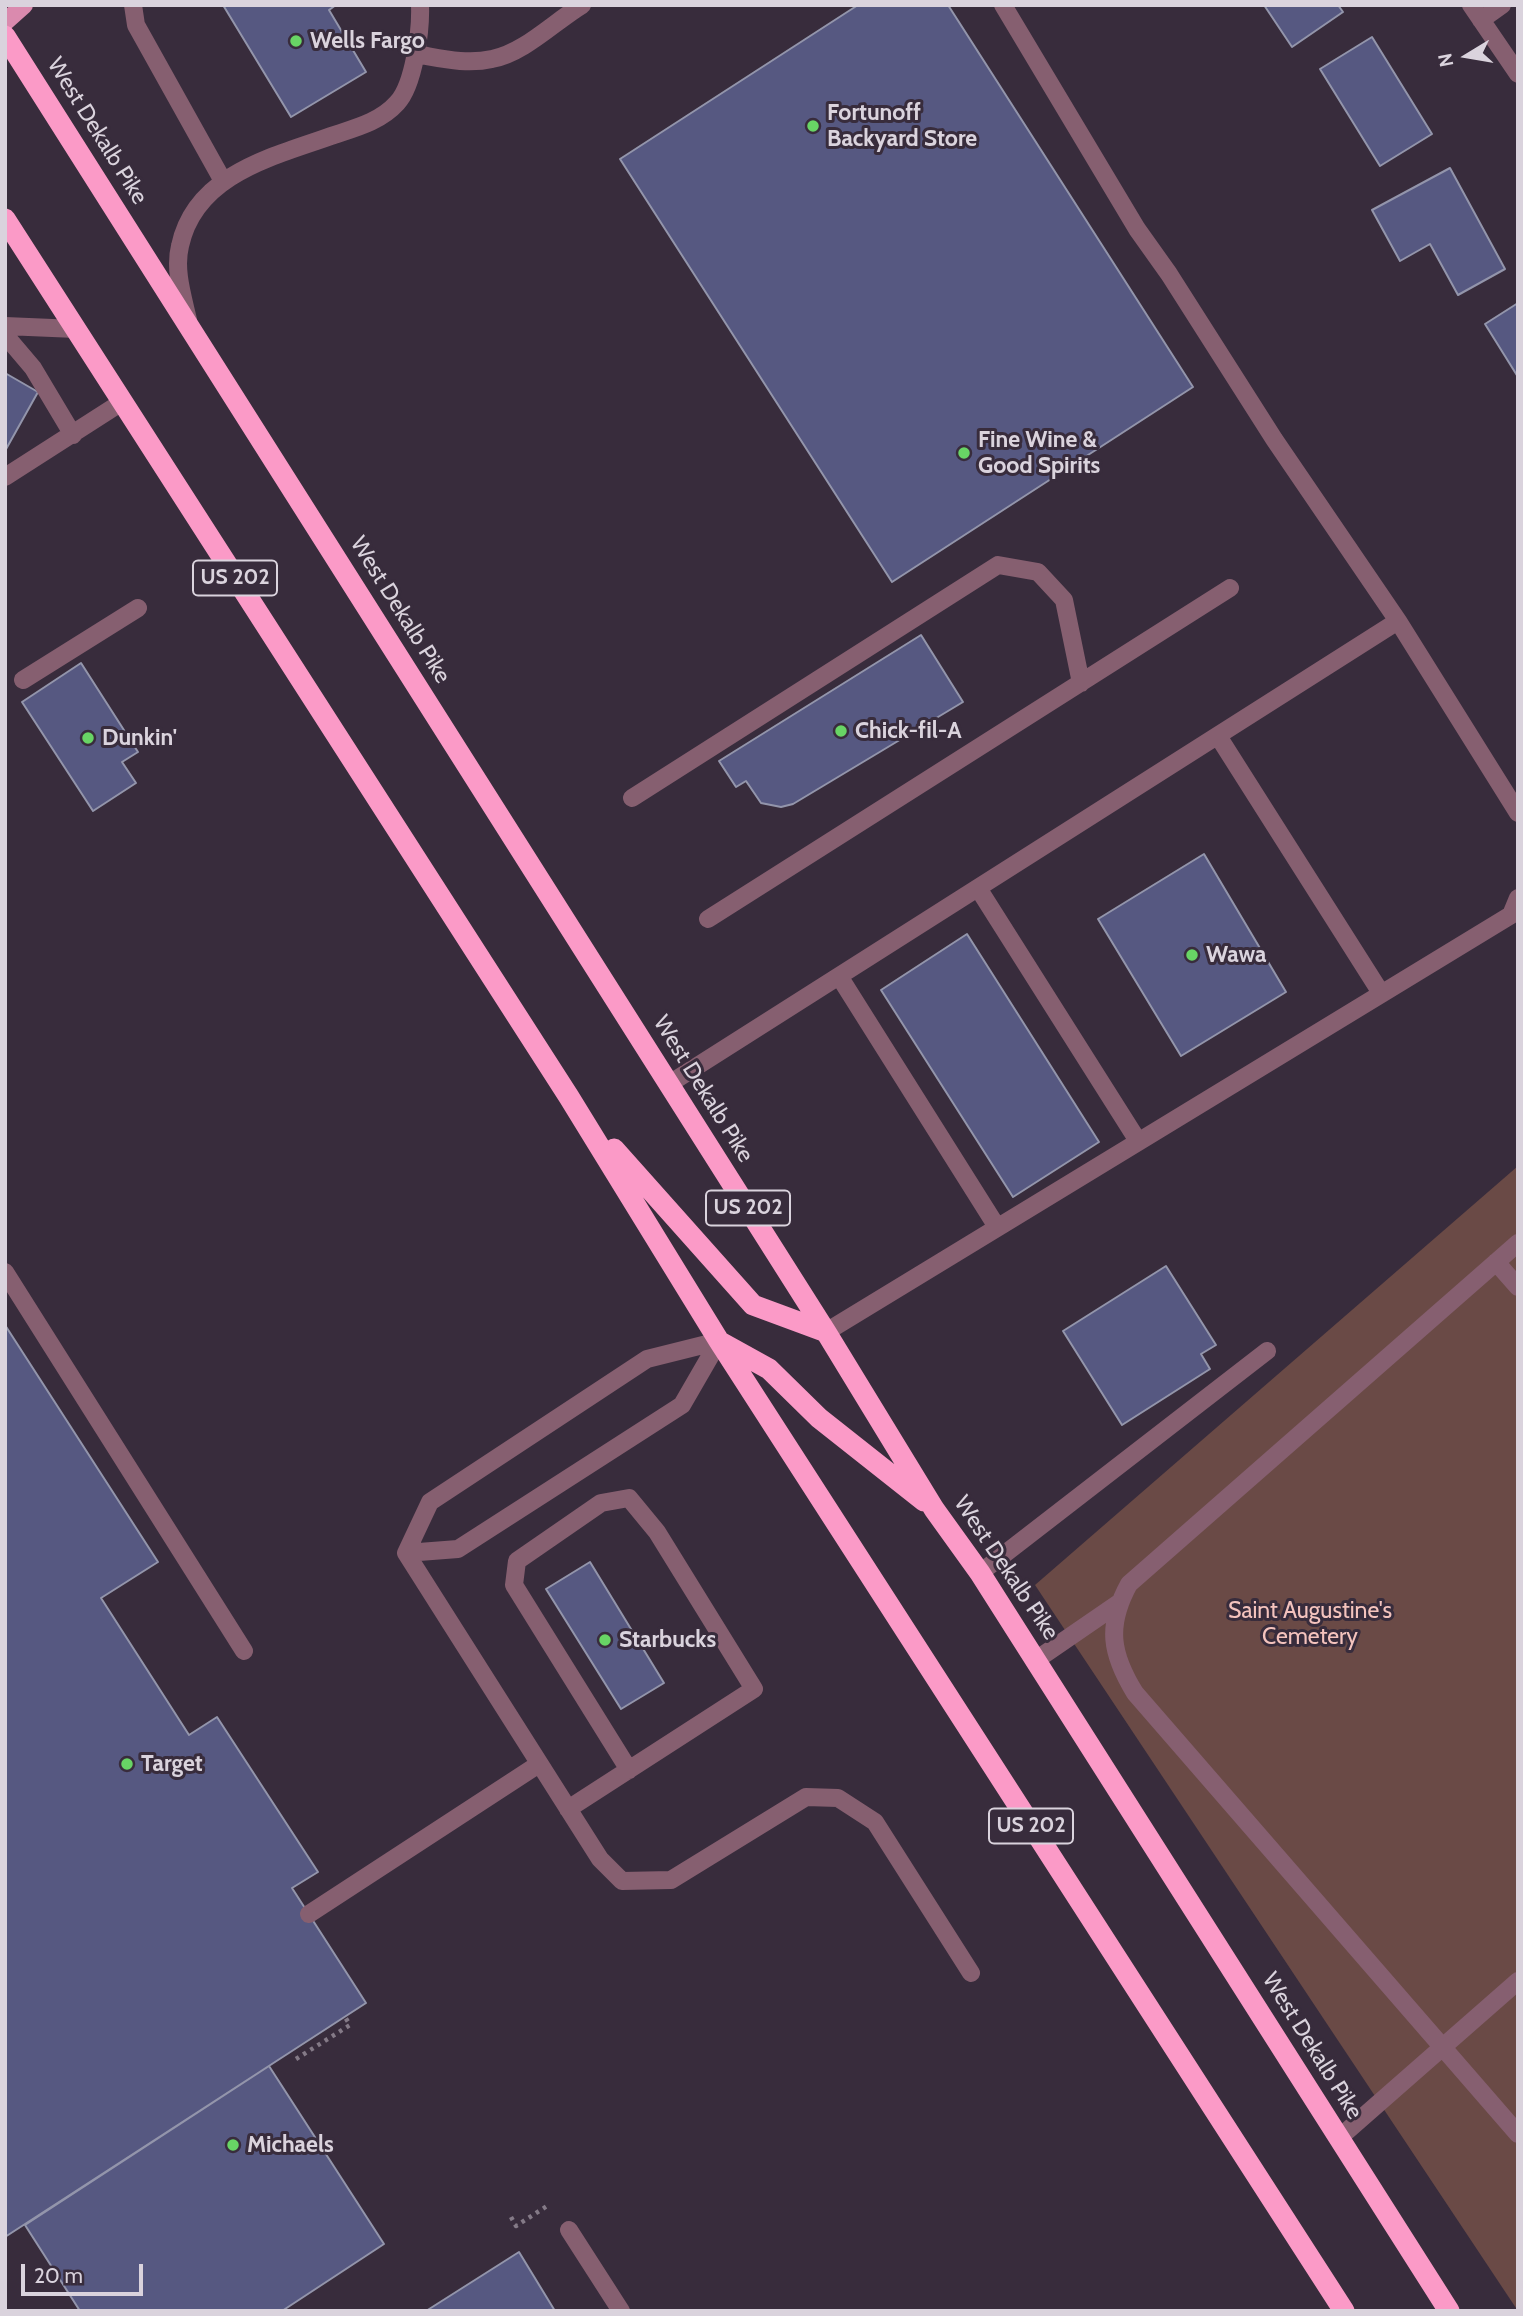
<!DOCTYPE html>
<style>
body{margin:0}
#map{position:relative;width:1523px;height:2316px;overflow:hidden;background:#382c3c;font-family:Cabin,sans-serif}
canvas{display:block}
.frame{position:absolute;inset:0;border:7px solid #dad3dd;pointer-events:none}
.north{position:absolute;left:1432px;top:21px;width:70px;height:70px;-webkit-text-stroke:5px #382c3c;paint-order:stroke;rotate:259deg;font-size:19px;font-weight:700;line-height:28px;text-align:center;color:#dad3dd}
.north::after{content:'';display:block;margin:auto;width:24px;height:32px;background:#dad3dd;clip-path:polygon(50% 0,100% 100%,50% 72%,0 100%)}
.scale{position:absolute;left:21px;top:2264px;width:122px;height:32px;box-sizing:border-box;border:4px solid #dad3dd;border-top:0;padding-left:9px;font-size:21px;line-height:24px;white-space:nowrap;color:#dad3dd;-webkit-text-stroke:5px #382c3c;paint-order:stroke}
</style>
<div id="map">
<canvas width="1523" height="2316"></canvas>
<div class="frame"></div>
<div class="north">N</div>
<div class="scale">20 m</div>
</div>
<script>
const ctx = document.querySelector('canvas').getContext('2d');
ctx.lineJoin = 'round';
function fillPath(path, color) { ctx.fillStyle = color; ctx.fill(path, 'evenodd'); }
function strokePath(path, color, width, dash) { ctx.strokeStyle = color; ctx.lineWidth = width; ctx.lineCap = dash ? 'butt' : 'round'; ctx.setLineDash(dash || []); ctx.stroke(path); }
function write(font, color, halo, rows, align = 'center') {
  ctx.font = font + ' Cabin,sans-serif'; ctx.lineWidth = 6; ctx.setLineDash([]); ctx.textBaseline = 'middle'; ctx.strokeStyle = halo; ctx.fillStyle = color; for (const [text, x, y, turn = 0] of rows) {
    ctx.save(); ctx.translate(x, y); ctx.rotate((+turn || 0) * Math.PI / 180); ctx.textAlign = isNaN(turn) ? turn : align; if (halo) ctx.strokeText(text, 0, 0); ctx.fillText(text, 0, 0); ctx.restore();
  }
}
fillPath(new Path2D(`
 M 1518,1166 L 1518,2311 L 1035,1585 Z`), '#6a4a46');
const building = new Path2D(`
 M 223,5 L 336,5 L 329,10 L 366,72 L 291,117 Z
 M 858,5 L 948,5 L 1193,387 L 892,582 L 620,159 Z
 M 1264,5 L 1338,5 L 1343,12 L 1292,47 Z
 M 1372,37 L 1432,134 L 1380,166 L 1320,69 Z
 M 1450,168 L 1505,269 L 1458,295 L 1430,244 L 1400,261 L 1372,210 Z
 M 1518,303 L 1518,377 L 1485,324 Z
 M 5,373 L 38,392 L 5,451 Z
 M 921,635 L 963,702 L 793,804 L 781,807 L 761,803 L 746,781 L 736,787 L 719,761 Z
 M 81,663 L 138,752 L 122,762 L 136,783 L 93,811 L 22,702 Z
 M 1204,854 L 1286,992 L 1181,1056 L 1098,919 Z
 M 967,934 L 1099,1142 L 1013,1197 L 881,990 Z
 M 1166,1266 L 1216,1345 L 1201,1354 L 1210,1369 L 1122,1425 L 1063,1331 Z
 M 5,1325 L 158,1562 L 101,1598 L 189,1735 L 217,1717 L 318,1872 L 292,1888 L 366,2003 L 5,2237 Z
 M 590,1562 L 664,1683 L 621,1709 L 546,1589 Z
 M 269,2066 L 384,2244 L 282,2311 L 80,2311 L 25,2225 Z
 M 519,2252 L 555,2311 L 426,2311 Z`);
fillPath(building, '#565881');
strokePath(building, '#9395ab', 2);
strokePath(new Path2D(`
 M 296,2059 L 350,2025 L 345,2017
 M 511,2217 L 516,2226 L 547,2206`), '#847a87', 4.5, [3.5, 5]);
strokePath(new Path2D(`
 M 133,5 L 136,25 L 223,181
 M 1003,5 L 1137,229 L 1169,274 L 1274,439 L 1398,621 L 1518,813
 M 1471,5 L 1518,74
 M 1481,20 L 1502,5
 M 415,54 C 440,58 466,65 492,59 C 524,53 554,22 582,5
 M 188,320 C 183,297 174,270 180,246 C 195,175 271,157 331,136 C 355,128 380,122 397,103 C 414,85 421,30 420,5
 M 5,326 L 76,329
 M 5,335 L 33,368 L 73,435
 M 5,477 L 122,402
 M 23,680 L 138,608
 M 1218,736 L 1381,993
 M 632,798 L 998,565 L 1038,572 L 1064,600 L 1081,683
 M 978,888 L 1138,1141
 M 708,919 L 1230,588
 M 839,976 L 997,1227
 M 669,1084 L 1398,621
 M 1518,1243 L 1129,1584 C 1106,1626 1111,1654 1135,1693 L 1518,2134
 M 1496,1262 L 1518,1287
 M 5,1272 L 244,1651
 M 826,1332 L 1511,915 L 1518,898
 M 406,1553 L 600,1859 L 622,1881 L 671,1880 L 806,1797 L 838,1798 L 875,1822 L 971,1973
 M 406,1553 L 458,1549 L 682,1405 L 719,1341
 M 406,1553 L 430,1502 L 647,1359 L 719,1341
 M 980,1573 L 1267,1351
 M 1036,1660 L 1119,1603
 M 568,1809 L 754,1689 L 657,1532 L 629,1498 L 601,1503 L 517,1561 L 514,1585 L 629,1770
 M 309,1914 L 539,1764
 M 1339,2138 L 1518,1981
 M 569,2230 L 621,2311`), '#865f70', 18);
strokePath(new Path2D(`
 M 5,22 L 24,5`), '#da8aae', 18);
strokePath(new Path2D(`
 M 5,36 L 826,1332 L 934,1509 L 980,1573 L 1449,2311
 M 5,219 L 569,1097 L 719,1341 L 1344,2311
 M 614,1149 L 753,1305 L 826,1332
 M 722,1343 L 769,1369 L 819,1418 L 924,1501`), '#fb9ac7', 21);
for (const [x, y, r, color] of [
 [296,41,7,"#68d465"],
 [813,126,7,"#68d465"],
 [964,453,7,"#68d465"],
 [841,731,7,"#68d465"],
 [88,738,7,"#68d465"],
 [1192,955,7,"#68d465"],
 [605,1640,7,"#68d465"],
 [127,1764,7,"#68d465"],
 [233,2145,7,"#68d465"]
]) { const dot = new Path2D(); dot.arc(x, y, r, 0, 2 * Math.PI); ctx.fillStyle = color; ctx.fill(dot); strokePath(dot, '#382c3c', 2.5); }
for (const [x, y, w] of [
 [235,578,84],
 [748,1208,84],
 [1031,1826,84]
]) { const box = new Path2D(); box.roundRect(x - w / 2, y - 17.5, w, 35, 5); ctx.fillStyle = '#382c3c'; ctx.fill(box); strokePath(box, '#dad3dd', 2); }
write('bold 21px', '#dad3dd', null, [
 ["US 202",235,578],
 ["US 202",748,1208],
 ["US 202",1031,1826]
]);
write('bold 23px', '#dad3dd', '#382c3c', [
 ["Wells Fargo",310,41],
 ["Fortunoff",827,113],
 ["Backyard Store",827,139],
 ["Fine Wine &",978,440],
 ["Good Spirits",978,466],
 ["Chick-fil-A",855,731],
 ["Dunkin'",102,738],
 ["Wawa",1206,955],
 ["Starbucks",619,1640],
 ["Target",141,1764],
 ["Michaels",247,2145]
], 'left');
write('23px', '#dad3dd', '#382c3c', [
 ["West Dekalb Pike",97,131,58],
 ["West Dekalb Pike",400,610,58],
 ["West Dekalb Pike",703,1089,58],
 ["West Dekalb Pike",1006,1568,56],
 ["West Dekalb Pike",1312,2046,58]
]);
write('23px', '#f4c3bd', '#382c3c', [
 ["Saint Augustine's",1310,1611],
 ["Cemetery",1310,1637]
]);
</script>
